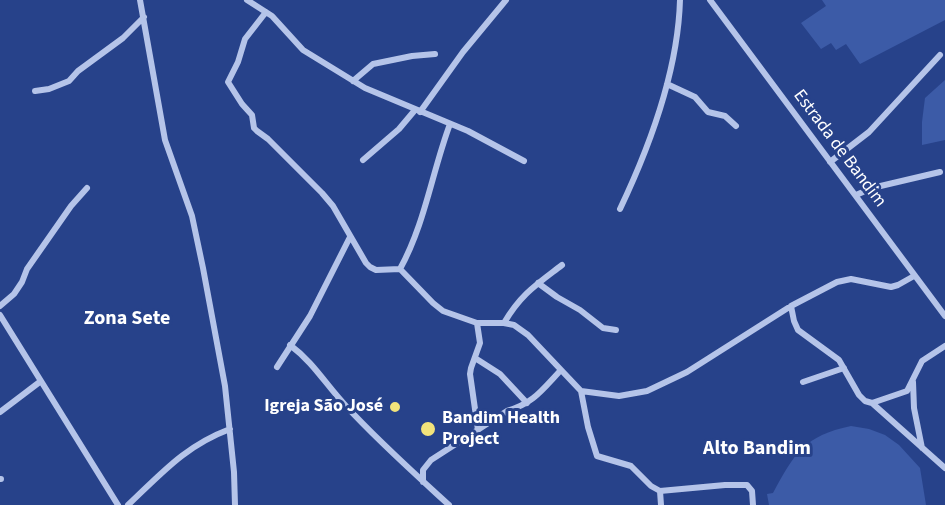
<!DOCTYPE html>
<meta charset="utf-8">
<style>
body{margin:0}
canvas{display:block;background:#27428a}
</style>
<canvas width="945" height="505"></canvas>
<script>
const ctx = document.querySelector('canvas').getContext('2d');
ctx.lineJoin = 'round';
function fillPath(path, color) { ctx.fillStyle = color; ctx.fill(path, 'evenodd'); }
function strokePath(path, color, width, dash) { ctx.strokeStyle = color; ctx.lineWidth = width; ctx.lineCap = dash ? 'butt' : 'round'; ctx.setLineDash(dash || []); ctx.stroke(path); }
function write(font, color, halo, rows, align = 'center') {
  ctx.font = font + ' "Source Sans 3",sans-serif'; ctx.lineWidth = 6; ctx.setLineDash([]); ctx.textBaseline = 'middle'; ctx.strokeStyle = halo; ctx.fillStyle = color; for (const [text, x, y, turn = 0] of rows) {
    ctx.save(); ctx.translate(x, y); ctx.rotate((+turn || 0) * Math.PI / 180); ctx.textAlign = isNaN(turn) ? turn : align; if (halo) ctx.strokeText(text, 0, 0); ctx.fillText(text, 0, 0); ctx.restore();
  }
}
fillPath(new Path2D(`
 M 822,0 L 945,0 L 945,20 L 860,64 L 846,44 L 836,50 L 831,43 L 821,49 L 801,23 L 826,6 Z
 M 945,80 L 945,140 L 922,145 L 922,122 L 925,98 Z
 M 851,426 L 869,429 L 885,435 L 899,445 L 920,468 L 926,505 L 769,505 L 767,494 L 773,493 C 795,453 804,436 851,426 Z`), '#3c5ba7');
strokePath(new Path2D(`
 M 140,0 L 165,140 L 192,216 L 203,268 L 225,386 L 234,472 L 235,505
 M 247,0 L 272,16 L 303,50 L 365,88 L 468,131 L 524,161
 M 710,0 L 945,316
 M 266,12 L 245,39 L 238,62 L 228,82 L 242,104 L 252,115 L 254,128 L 257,131 L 268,139 L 322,193 L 333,206 L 366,263 L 370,267 L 376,270 L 400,269 L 433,303 L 443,311 L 477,323 L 504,323 L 514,325 L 528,335 L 581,391 L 619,396 L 647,391 L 687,372 L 791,306 L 837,282 L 851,279 L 891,287 L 898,285 L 914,276
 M 353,81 L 373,64 L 412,56 L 435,54
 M 667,84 L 695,97 L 708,112 L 725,116 L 736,126
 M 35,91 L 49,89 L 69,81 L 78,71 L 123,38 L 144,17
 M 420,112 L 463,52 L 506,0
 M 363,160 L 399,129 L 415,110
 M 830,162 L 869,132 L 940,55
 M 856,195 L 872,188 L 940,172
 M 620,209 C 650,146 678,70 680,0
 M 400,269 C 425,224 432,172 450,124
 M 538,283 L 557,297 L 580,310 L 603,328 L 616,330
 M 0,306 L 14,294 L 22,282 L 27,269 L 71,206 L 87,188
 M 791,306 L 794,321 L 798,330 L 839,360 L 859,395 L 865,401 L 872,403 L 907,391 L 922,361 L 945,346
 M 0,315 L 118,505
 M 477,323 L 480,343 L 471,368 L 470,374 L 478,430
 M 504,323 C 521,294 536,285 562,265
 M 290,345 C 314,363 326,385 346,406 C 378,441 414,473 449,505
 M 475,358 L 500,374 L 527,403
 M 277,367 L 310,316 L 350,237
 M 803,382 L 844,368
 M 913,382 L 914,408 L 922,448
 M 581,391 L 588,427 L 597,456 L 631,466 L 651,486 L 660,491 L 725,485 L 747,485 L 752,491 L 753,505
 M 872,403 L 945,468
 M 0,412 L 41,381
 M 0,479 L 1,479
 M 423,482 L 423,470 L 431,460 L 507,411 C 534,403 542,390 561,370
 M 660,491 L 661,505
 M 128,505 C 162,473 185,446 230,429`), '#b5c4e9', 6);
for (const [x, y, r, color] of [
 [395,407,6,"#f2e37b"],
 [428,429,8,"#f2e37b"]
]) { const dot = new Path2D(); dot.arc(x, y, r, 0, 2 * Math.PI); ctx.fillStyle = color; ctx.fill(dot); strokePath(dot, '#27428a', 2); }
write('18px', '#fff', '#27428a', [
 ["Estrada de Bandim",839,149,53]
]);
write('bold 18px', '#fff', '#27428a', [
 ["Igreja São José",383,407],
 ["Bandim Health",442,419,"left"],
 ["Project",442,440,"left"]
], 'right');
write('bold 20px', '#fff', '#27428a', [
 ["Zona Sete",127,320],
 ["Alto Bandim",757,450]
]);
</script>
